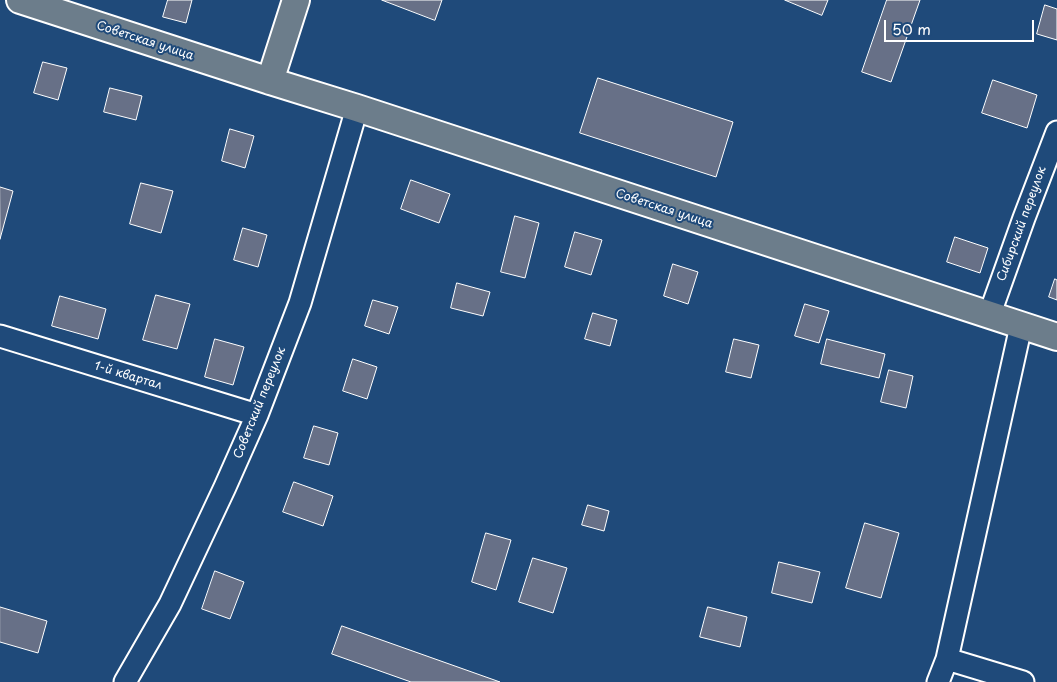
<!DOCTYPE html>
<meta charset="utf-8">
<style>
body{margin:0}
#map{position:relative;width:1057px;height:682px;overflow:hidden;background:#1f4a7a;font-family:"Playpen Sans",sans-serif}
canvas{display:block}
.scale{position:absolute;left:884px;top:20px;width:150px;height:22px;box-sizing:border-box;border:2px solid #fff;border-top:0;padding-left:6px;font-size:15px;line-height:18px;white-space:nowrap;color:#fff;-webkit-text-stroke:4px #1f4a7a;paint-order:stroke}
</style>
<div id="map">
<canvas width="1057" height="682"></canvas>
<div class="scale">50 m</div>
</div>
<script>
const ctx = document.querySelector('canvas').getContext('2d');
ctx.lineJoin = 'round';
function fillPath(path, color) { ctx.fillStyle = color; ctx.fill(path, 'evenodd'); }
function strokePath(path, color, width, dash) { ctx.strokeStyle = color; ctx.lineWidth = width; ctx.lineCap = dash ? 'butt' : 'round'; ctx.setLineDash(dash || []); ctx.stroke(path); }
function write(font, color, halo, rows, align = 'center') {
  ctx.font = font + ' "Playpen Sans",sans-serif'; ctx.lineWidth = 4; ctx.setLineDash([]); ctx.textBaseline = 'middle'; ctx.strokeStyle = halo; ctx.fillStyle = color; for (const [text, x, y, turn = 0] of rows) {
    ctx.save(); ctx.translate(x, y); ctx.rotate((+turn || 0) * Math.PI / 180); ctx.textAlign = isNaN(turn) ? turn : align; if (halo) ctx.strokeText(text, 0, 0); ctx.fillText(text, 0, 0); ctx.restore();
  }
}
const building = new Path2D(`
 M 168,0 L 192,0 L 186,23 L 163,17 Z
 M 382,0 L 442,0 L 435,20 Z
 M 785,0 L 828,0 L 822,15 Z
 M 887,0 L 920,0 L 891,82 L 862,72 Z
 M 1045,5 L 1057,9 L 1057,40 L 1037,34 Z
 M 43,62 L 67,68 L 58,100 L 34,93 Z
 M 598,78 L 733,122 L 716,177 L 580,133 Z
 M 993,80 L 1037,95 L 1027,128 L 982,113 Z
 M 110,88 L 142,96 L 136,120 L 104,112 Z
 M 230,129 L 254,136 L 245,168 L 222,161 Z
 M 411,180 L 450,194 L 439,223 L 401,209 Z
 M 141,183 L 173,191 L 161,233 L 130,224 Z
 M 0,187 L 13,191 L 0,239 Z
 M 515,216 L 539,223 L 525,278 L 501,272 Z
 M 243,228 L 267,235 L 258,267 L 234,260 Z
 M 575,232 L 602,240 L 591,275 L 565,267 Z
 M 955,237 L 988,248 L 980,273 L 947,262 Z
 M 673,264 L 698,272 L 688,304 L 664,296 Z
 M 1055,279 L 1057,280 L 1057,300 L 1049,297 Z
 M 457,283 L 490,292 L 483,316 L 451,308 Z
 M 156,295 L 190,304 L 177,349 L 143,340 Z
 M 60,296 L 106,309 L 98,339 L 52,326 Z
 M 373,300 L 398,307 L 389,334 L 365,326 Z
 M 805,304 L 829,311 L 819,343 L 795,336 Z
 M 593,313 L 617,320 L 610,346 L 585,339 Z
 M 215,339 L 244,347 L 233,385 L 205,377 Z
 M 734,339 L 759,345 L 751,378 L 726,372 Z
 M 827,339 L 885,354 L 879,378 L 821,364 Z
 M 353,359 L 377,367 L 367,399 L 343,391 Z
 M 889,370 L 913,376 L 906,408 L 881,402 Z
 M 314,426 L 338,433 L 329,465 L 304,458 Z
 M 294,482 L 333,496 L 323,526 L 283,512 Z
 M 588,505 L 609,511 L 604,531 L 582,525 Z
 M 865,523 L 899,533 L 881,598 L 846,588 Z
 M 486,533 L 511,540 L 496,590 L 472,582 Z
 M 533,558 L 567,568 L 553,613 L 519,602 Z
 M 779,562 L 820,572 L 812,603 L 772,593 Z
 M 215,571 L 244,582 L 230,619 L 202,609 Z
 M 0,607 L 47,621 L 38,653 L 0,642 Z
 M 708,607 L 747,617 L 740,647 L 700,637 Z
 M 342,626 L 500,682 L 411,682 L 332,654 Z`);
fillPath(building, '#677087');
strokePath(building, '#fff', 1);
const minor = new Path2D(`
 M 989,316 L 1024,218 L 1057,132
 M 0,336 L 257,415
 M 947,659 L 1023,682
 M 125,682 L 170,604 L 225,487 L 257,415 L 300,303 L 357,108
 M 938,682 L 947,659 L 1021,326`);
const major = new Path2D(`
 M 20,0 L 270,81 L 357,108 L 1057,337
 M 270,81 L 296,0`);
strokePath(minor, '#fff', 25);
strokePath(major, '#fff', 30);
strokePath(minor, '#1f4a7a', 21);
strokePath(major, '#6c7d8b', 26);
write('12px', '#fff', '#1f4a7a', [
 ["Советская улица",145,41,18],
 ["Советская улица",664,209,18],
 ["Сибирский переулок",1022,224,-70],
 ["1-й квартал",128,376,17],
 ["Советский переулок",260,403,-68]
]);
</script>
